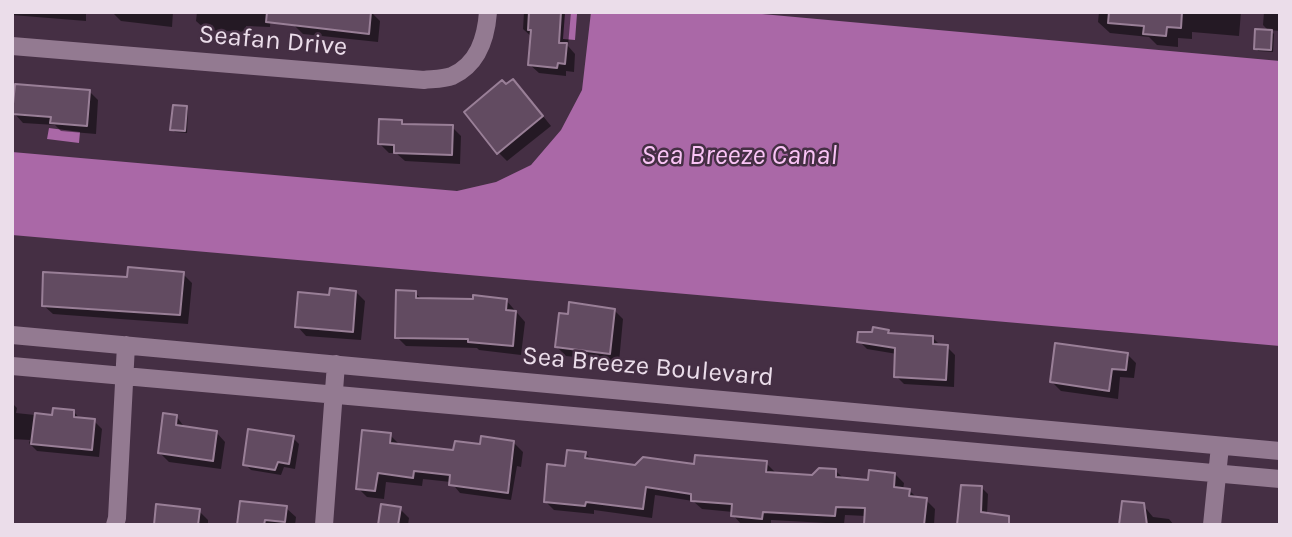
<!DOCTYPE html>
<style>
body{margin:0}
#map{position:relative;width:1292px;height:537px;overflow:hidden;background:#452f44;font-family:Karla,sans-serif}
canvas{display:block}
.frame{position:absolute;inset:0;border:14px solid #ebddea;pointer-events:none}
</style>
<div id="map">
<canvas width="1292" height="537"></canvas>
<div class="frame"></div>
</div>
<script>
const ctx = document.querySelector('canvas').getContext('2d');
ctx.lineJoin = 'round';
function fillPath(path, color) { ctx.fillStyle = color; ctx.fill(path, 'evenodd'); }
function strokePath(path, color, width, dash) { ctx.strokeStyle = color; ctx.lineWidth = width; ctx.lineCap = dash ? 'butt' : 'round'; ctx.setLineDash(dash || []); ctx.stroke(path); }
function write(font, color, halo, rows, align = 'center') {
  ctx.font = font + ' Karla,sans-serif'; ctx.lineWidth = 5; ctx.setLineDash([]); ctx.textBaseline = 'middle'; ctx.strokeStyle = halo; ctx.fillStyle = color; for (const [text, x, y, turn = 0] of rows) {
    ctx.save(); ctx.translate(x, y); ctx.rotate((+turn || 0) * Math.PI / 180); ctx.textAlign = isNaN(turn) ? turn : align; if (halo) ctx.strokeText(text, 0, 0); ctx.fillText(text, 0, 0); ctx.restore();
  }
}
fillPath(new Path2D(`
 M 591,12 L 740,12 L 1280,61 L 1280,346 L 12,235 L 12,152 L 457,191 L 496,182 L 531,165 L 561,130 L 582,90 Z
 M 565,13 L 577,14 L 575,40 L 563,39 Z
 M 49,128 L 80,132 L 79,143 L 47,139 Z`), '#aa68a7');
fillPath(new Path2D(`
 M 12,12 L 86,12 L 86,21 L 12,15 Z
 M 112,12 L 173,12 L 172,27 L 121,21 Z
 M 197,12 L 271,12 L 270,27 L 246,26 L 246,32 L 206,30 L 196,21 Z
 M 295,12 L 371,12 L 380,21 L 378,42 L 303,34 L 294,25 Z
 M 524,12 L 571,12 L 568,46 L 575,54 L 574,72 L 566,71 L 566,76 L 539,73 L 529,64 L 532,37 L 523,29 Z
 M 1099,12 L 1241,12 L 1239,36 L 1192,32 L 1192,39 L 1178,38 L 1178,47 L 1157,45 L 1149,37 L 1110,33 L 1098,22 Z
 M 1264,12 L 1280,12 L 1280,31 L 1270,30 L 1274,34 L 1273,52 L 1258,51 L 1256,48 L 1270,32 L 1263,25 Z
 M 522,90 L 551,126 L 507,161 L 498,152 Z
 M 89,91 L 98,100 L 96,134 L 61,131 L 55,125 L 23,123 L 14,113 Z
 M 186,108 L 188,110 L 187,133 L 175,132 L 172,129 Z
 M 402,122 L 405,125 L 452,127 L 461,136 L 460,164 L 405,161 L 396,153 L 389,153 L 380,144 Z
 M 183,274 L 192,283 L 188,324 L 53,314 L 43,305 L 129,279 Z
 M 356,292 L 365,301 L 361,340 L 306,336 L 297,326 L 331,297 Z
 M 415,293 L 423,300 L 506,300 L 525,322 L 521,355 L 479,350 L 477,348 L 406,346 L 397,337 Z
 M 614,310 L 623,319 L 619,362 L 566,356 L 557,347 Z
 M 888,332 L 891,335 L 932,337 L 941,346 L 947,347 L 955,355 L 954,387 L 904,384 L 896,376 L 897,354 L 867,349 L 859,341 Z
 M 1127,354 L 1136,363 L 1134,378 L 1120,377 L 1118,399 L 1061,391 L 1052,382 Z
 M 12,403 L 17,408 L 16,413 L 54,417 L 74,412 L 81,420 L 94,421 L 102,429 L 99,457 L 37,451 L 29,443 L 30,440 L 12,439 Z
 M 177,417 L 185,428 L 216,432 L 225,442 L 221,469 L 169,462 L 160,453 Z
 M 390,435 L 399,444 L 455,452 L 482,446 L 514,443 L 523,452 L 521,467 L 517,466 L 511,500 L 460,493 L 451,482 L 423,479 L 422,486 L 386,482 L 384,499 L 367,497 L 358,488 Z
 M 293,438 L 299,444 L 295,469 L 284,467 L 281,475 L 251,470 L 245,464 Z
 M 585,453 L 592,460 L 635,467 L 766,463 L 775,472 L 775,474 L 813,477 L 836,471 L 845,480 L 869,482 L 895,474 L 904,483 L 903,490 L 909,490 L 918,499 L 926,500 L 935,509 L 934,525 L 865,525 L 866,516 L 845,515 L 844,524 L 771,520 L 771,525 L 742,525 L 733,515 L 733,512 L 702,509 L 693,501 L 655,495 L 652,518 L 594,510 L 594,514 L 554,510 L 545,501 L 567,468 Z
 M 982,488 L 988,494 L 987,514 L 959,525 Z
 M 1143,505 L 1153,517 L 1169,519 L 1174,525 L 1121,525 Z
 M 286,508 L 296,517 L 295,525 L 239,525 Z
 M 400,509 L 409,518 L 408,525 L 380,525 Z
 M 199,511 L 208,520 L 208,525 L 156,525 Z`), '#0007');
const building = new Path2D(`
 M 267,12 L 371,12 L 369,34 L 266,22 Z
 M 529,12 L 561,12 L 559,43 L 567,43 L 565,64 L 558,63 L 557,68 L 528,65 L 531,30 L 528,30 Z
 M 1109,12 L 1182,12 L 1181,28 L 1167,27 L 1166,36 L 1143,34 L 1144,26 L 1108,23 Z
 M 1255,29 L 1272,30 L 1271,50 L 1254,49 Z
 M 513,79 L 543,116 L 497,154 L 464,112 L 502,80 L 506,84 Z
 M 15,84 L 90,90 L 87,126 L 50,123 L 51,117 L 12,114 Z
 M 173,105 L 187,106 L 185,131 L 170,130 Z
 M 379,119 L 402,120 L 402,124 L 453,125 L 452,155 L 394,153 L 394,145 L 378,144 Z
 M 128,267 L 184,272 L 180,315 L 42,306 L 43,272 L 127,277 Z
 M 330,288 L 356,291 L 353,332 L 295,327 L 298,292 L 329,295 Z
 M 396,290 L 416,291 L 416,298 L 473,299 L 473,295 L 507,299 L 506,310 L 516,311 L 513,346 L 468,342 L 468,339 L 395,338 Z
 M 569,302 L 615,309 L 610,354 L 555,347 L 559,313 L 568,314 Z
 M 873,327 L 889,330 L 888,333 L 933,336 L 933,344 L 948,345 L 946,380 L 894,377 L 895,348 L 857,342 L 858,332 L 872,332 Z
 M 1055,343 L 1128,353 L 1126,370 L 1112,369 L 1109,391 L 1050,382 Z
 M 53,408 L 74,410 L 74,417 L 95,419 L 92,450 L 31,444 L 35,413 L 52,415 Z
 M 163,413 L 177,415 L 176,425 L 217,431 L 213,461 L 158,453 Z
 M 248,429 L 294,436 L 289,464 L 278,462 L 275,470 L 243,465 Z
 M 362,430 L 391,433 L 390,443 L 453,450 L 455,441 L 480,444 L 481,436 L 514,441 L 508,493 L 449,485 L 450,475 L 414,471 L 413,478 L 378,473 L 375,491 L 356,489 Z
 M 567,450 L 586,452 L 585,458 L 635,465 L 643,457 L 694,464 L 695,455 L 767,461 L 766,472 L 812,475 L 819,468 L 836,469 L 836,477 L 868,480 L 869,470 L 895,473 L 894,487 L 910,489 L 909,496 L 927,498 L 924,525 L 864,525 L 865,508 L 836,507 L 835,516 L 763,512 L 762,519 L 731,516 L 732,504 L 691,501 L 691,494 L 646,487 L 643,509 L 586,502 L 585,506 L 544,502 L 547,464 L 565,466 Z
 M 961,485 L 982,486 L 981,512 L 1009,516 L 1009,525 L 957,525 Z
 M 240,501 L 287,506 L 285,522 L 265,520 L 264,525 L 237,525 Z
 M 1122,501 L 1144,503 L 1147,525 L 1119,525 Z
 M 156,504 L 200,509 L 198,525 L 154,525 Z
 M 381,504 L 401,507 L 398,525 L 378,525 Z`);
fillPath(building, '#624b61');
strokePath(building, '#997f97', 2);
strokePath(new Path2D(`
 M 12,46 L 424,80 C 433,79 444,79 452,76 C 478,64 486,39 488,12
 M 12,335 L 1280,451
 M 12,366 L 1280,479
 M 115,525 L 117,518 L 126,345
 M 324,525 L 336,364
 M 1212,525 L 1220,446`), '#937a91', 18);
write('26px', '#ebddea', '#452f44', [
 ["Seafan Drive",273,41,5],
 ["Sea Breeze Boulevard",648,367,5]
]);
write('italic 28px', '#fac4f6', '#452f44', [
 ["Sea Breeze Canal",739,156]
]);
</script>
